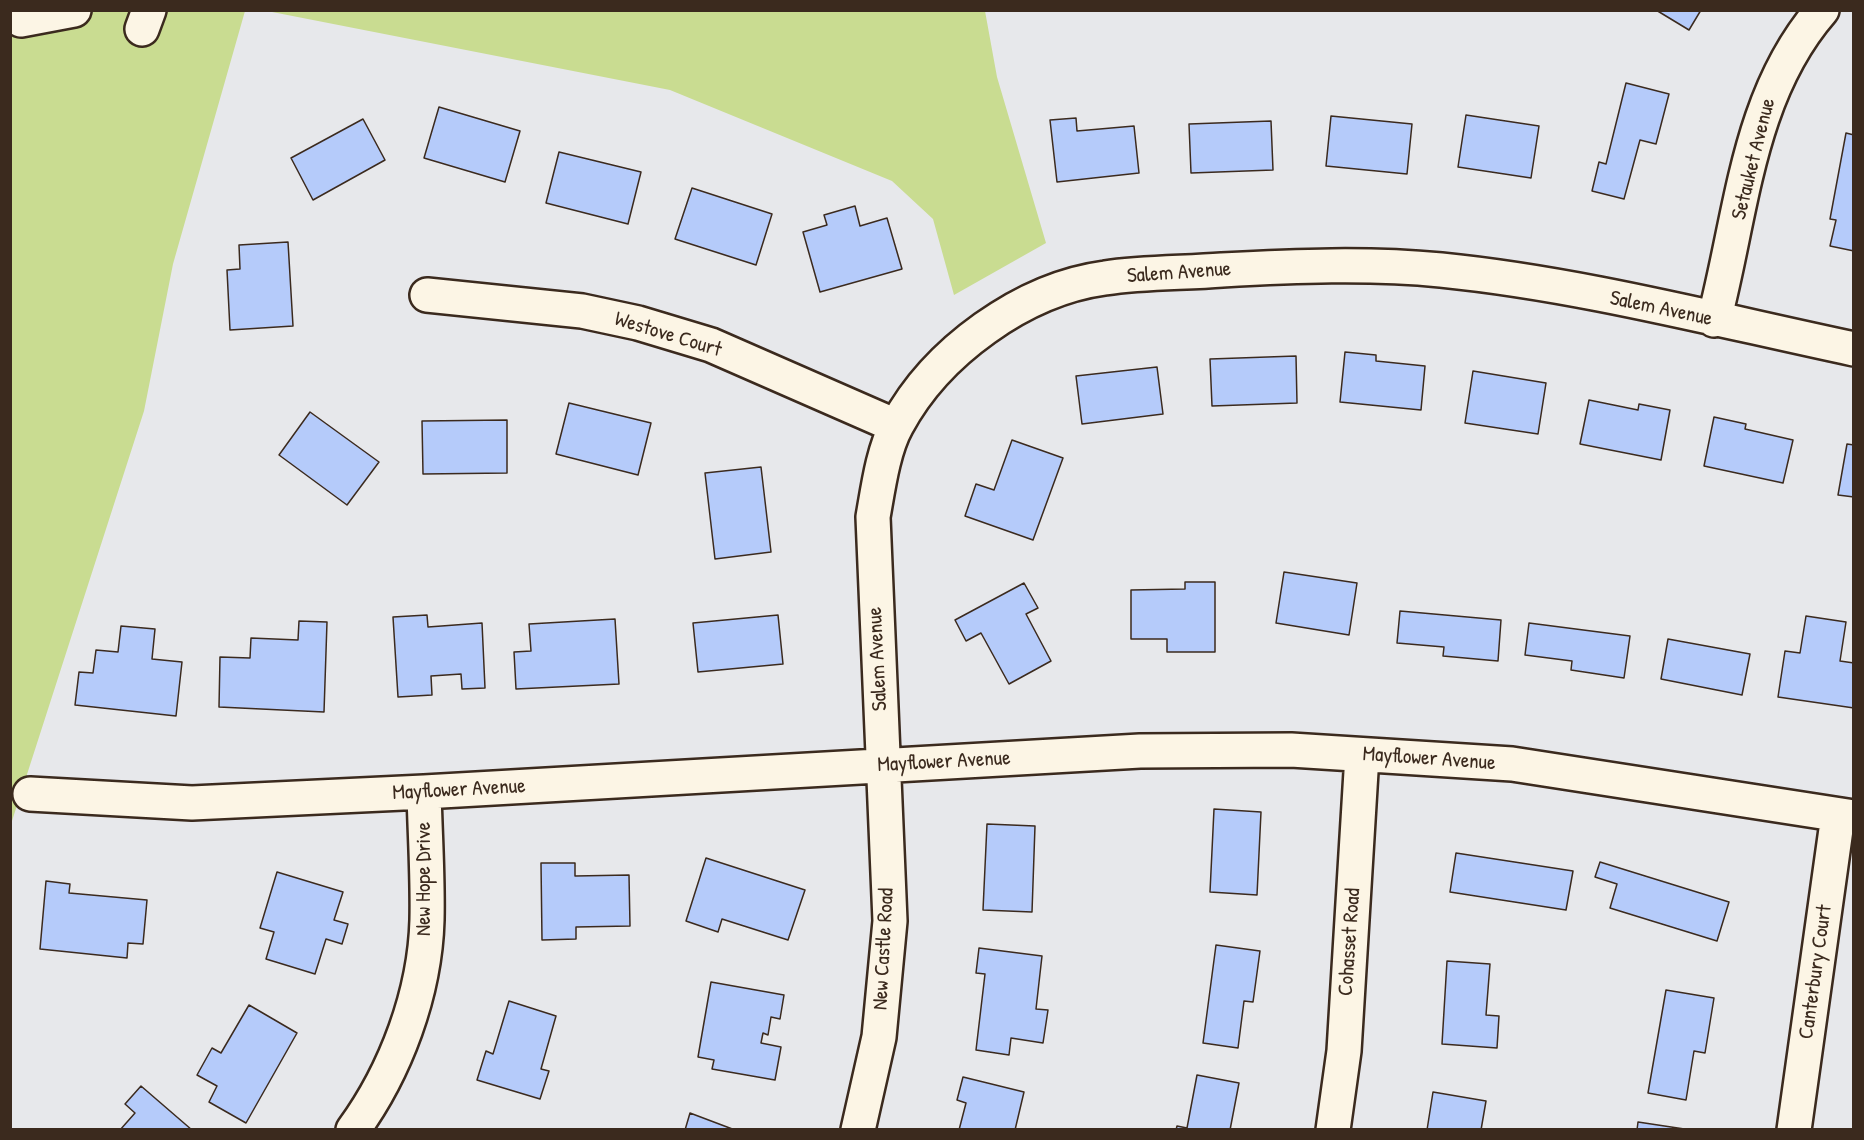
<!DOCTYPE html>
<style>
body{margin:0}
#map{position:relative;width:1864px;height:1140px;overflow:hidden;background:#e7e8eb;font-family:"Patrick Hand",sans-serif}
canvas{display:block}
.frame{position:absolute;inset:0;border:12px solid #3b2a1e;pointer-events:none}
</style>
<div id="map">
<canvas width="1864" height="1140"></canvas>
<div class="frame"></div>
</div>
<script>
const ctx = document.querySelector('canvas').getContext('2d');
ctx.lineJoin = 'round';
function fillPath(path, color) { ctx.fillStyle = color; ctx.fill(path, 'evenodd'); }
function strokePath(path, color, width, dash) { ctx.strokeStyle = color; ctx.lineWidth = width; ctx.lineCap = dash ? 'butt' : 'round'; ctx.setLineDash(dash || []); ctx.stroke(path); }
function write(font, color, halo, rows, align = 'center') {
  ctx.font = font + ' "Patrick Hand",sans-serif'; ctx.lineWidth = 5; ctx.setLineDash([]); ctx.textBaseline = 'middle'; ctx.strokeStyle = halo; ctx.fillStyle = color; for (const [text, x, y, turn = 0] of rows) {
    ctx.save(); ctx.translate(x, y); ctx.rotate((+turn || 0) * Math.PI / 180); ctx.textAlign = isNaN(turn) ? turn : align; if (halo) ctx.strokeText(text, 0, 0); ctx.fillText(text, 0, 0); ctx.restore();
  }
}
fillPath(new Path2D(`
 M 11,11 L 245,11 L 173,264 L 144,411 L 11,824 Z
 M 267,11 L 985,11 L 997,77 L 1046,243 L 954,295 L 933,219 L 892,181 L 670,90 Z`), '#c9dc91');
const building = new Path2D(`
 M 1656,10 L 1701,10 L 1689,30 Z
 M 1626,83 L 1669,94 L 1656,144 L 1640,140 L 1624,199 L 1592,191 L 1599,162 L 1606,164 Z
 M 439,107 L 520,131 L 505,182 L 424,158 Z
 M 1466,115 L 1539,126 L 1531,178 L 1458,167 Z
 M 1331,116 L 1412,124 L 1407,174 L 1326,166 Z
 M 1076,118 L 1077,131 L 1134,126 L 1139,173 L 1057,182 L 1050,120 Z
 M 363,119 L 385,160 L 313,200 L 291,158 Z
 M 1271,121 L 1273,170 L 1191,173 L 1189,124 Z
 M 1846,133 L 1854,135 L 1854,251 L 1830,246 L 1836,220 L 1830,219 Z
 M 559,152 L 641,172 L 628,224 L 546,203 Z
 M 692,188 L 772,214 L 756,265 L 675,239 Z
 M 855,206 L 860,226 L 887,218 L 902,269 L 820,292 L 803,232 L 827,225 L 824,215 Z
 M 288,242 L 293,326 L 230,330 L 227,270 L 240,269 L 239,245 Z
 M 1345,352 L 1376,355 L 1376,361 L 1425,366 L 1421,410 L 1340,402 Z
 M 1296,356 L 1297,403 L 1212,406 L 1210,359 Z
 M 1157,367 L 1163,414 L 1082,424 L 1076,376 Z
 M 1473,371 L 1546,383 L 1538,434 L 1465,423 Z
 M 1589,400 L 1638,410 L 1639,404 L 1670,410 L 1661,460 L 1580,444 Z
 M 569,403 L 651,423 L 638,475 L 556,454 Z
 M 310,412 L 379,462 L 347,505 L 279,455 Z
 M 1714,417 L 1746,424 L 1745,429 L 1793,440 L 1783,483 L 1704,466 Z
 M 507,420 L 507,473 L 423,474 L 422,421 Z
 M 1012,440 L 1063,458 L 1033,540 L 965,516 L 976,484 L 994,490 Z
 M 1847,444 L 1854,445 L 1854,497 L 1838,495 Z
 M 761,467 L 771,552 L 715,559 L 705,473 Z
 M 1284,572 L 1357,583 L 1349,635 L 1276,623 Z
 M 1185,582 L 1215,582 L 1215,652 L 1167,652 L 1167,639 L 1131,639 L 1131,590 L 1185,589 Z
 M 1024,583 L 1038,608 L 1026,614 L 1051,661 L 1009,684 L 981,633 L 966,641 L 955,620 Z
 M 1400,611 L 1501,620 L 1498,661 L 1443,656 L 1444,647 L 1397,643 Z
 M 427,615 L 428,627 L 482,623 L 485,688 L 462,689 L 461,674 L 431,676 L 432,695 L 398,697 L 393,617 Z
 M 778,615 L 783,664 L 698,672 L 693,623 Z
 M 1806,616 L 1846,622 L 1840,661 L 1854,663 L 1854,708 L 1778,697 L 1785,651 L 1800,653 Z
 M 615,619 L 619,684 L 516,689 L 514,652 L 531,651 L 529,624 Z
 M 299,621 L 327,622 L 324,712 L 219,707 L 220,657 L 250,658 L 251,638 L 298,640 Z
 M 1529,623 L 1630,636 L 1624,678 L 1571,670 L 1572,661 L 1525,655 Z
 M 121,626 L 155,629 L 152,659 L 182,662 L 176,716 L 75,705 L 79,672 L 93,673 L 96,650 L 118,652 Z
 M 1668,639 L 1750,654 L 1742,695 L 1661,679 Z
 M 1214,809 L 1261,812 L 1257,895 L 1210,892 Z
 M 987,824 L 1035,826 L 1032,912 L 983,910 Z
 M 1456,853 L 1573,871 L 1566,910 L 1450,892 Z
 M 706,858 L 805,890 L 788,940 L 722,919 L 718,932 L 686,921 Z
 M 1600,862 L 1729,902 L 1717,941 L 1610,908 L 1617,884 L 1595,877 Z
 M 541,863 L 575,863 L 575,876 L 629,875 L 630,926 L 576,927 L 576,939 L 542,940 Z
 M 277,872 L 343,892 L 334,920 L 348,924 L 342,944 L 326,939 L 315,974 L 266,959 L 274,932 L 260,928 Z
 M 46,881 L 70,884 L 69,893 L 147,900 L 143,944 L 128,943 L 127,958 L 40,949 Z
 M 1216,945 L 1260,951 L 1253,1002 L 1244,1001 L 1238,1048 L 1203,1043 Z
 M 979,948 L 1042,956 L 1036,1009 L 1048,1010 L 1043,1043 L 1011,1038 L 1009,1055 L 976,1050 L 985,974 L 976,973 Z
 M 1447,961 L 1490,964 L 1486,1015 L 1499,1016 L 1497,1048 L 1442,1044 Z
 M 711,982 L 784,995 L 780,1019 L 771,1017 L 768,1035 L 763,1033 L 761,1043 L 781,1047 L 775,1080 L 712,1069 L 714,1060 L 698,1057 Z
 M 1666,990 L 1714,998 L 1705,1053 L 1694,1051 L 1686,1100 L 1648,1093 Z
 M 509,1001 L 556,1016 L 541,1069 L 549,1071 L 540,1099 L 477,1080 L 486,1051 L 493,1054 Z
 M 249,1005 L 297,1033 L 246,1123 L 209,1102 L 217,1086 L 197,1075 L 212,1048 L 221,1053 Z
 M 1197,1075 L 1239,1083 L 1230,1130 L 1176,1130 L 1177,1126 L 1187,1128 Z
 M 963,1077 L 1024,1092 L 1015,1130 L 959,1130 L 966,1103 L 957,1100 Z
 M 141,1086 L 192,1130 L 120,1130 L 135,1113 L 125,1104 Z
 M 1433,1092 L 1486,1101 L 1481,1130 L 1427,1130 Z
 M 690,1113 L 735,1130 L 685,1130 Z
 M 1638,1122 L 1691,1130 L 1637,1130 Z`);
fillPath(building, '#b5cbfa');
strokePath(building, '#3b2a1e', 1.5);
const minor = new Path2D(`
 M 21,20 L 74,10
 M 142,29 L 149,10
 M 427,295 L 582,311 L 638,323 L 711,345 L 896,426
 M 1714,320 C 1742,214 1747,96 1822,10
 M 30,794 L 192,803 L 424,792 L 1140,751 L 1291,750 L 1512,764 L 1854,817
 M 353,1130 C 396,1071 425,993 427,920 C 428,878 425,835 424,792
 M 858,1130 L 879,1037 L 890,921 L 873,517 C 878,489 883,450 897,425 C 936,352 1023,289 1105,278 C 1143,272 1184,273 1222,270 C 1295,266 1368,263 1441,270 C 1580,284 1717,320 1854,349
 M 1333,1130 L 1344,1051 L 1362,755
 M 1794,1130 L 1838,815`);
strokePath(minor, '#3b2a1e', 38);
strokePath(minor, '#fcf5e5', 33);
write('21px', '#3b2a1e', '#fcf5e5', [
 ["Setauket Avenue",1754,159,-76],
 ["Salem Avenue",1179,273,-4],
 ["Salem Avenue",1661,309,12],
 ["Westove Court",668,335,17],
 ["Salem Avenue",878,659,-93],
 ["Mayflower Avenue",1429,759,4],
 ["Mayflower Avenue",944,762,-3],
 ["Mayflower Avenue",459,790,-3],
 ["New Hope Drive",424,879,-90],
 ["Cohasset Road",1350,942,-86],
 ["New Castle Road",884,949,-87],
 ["Canterbury Court",1816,972,-82]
]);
</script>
